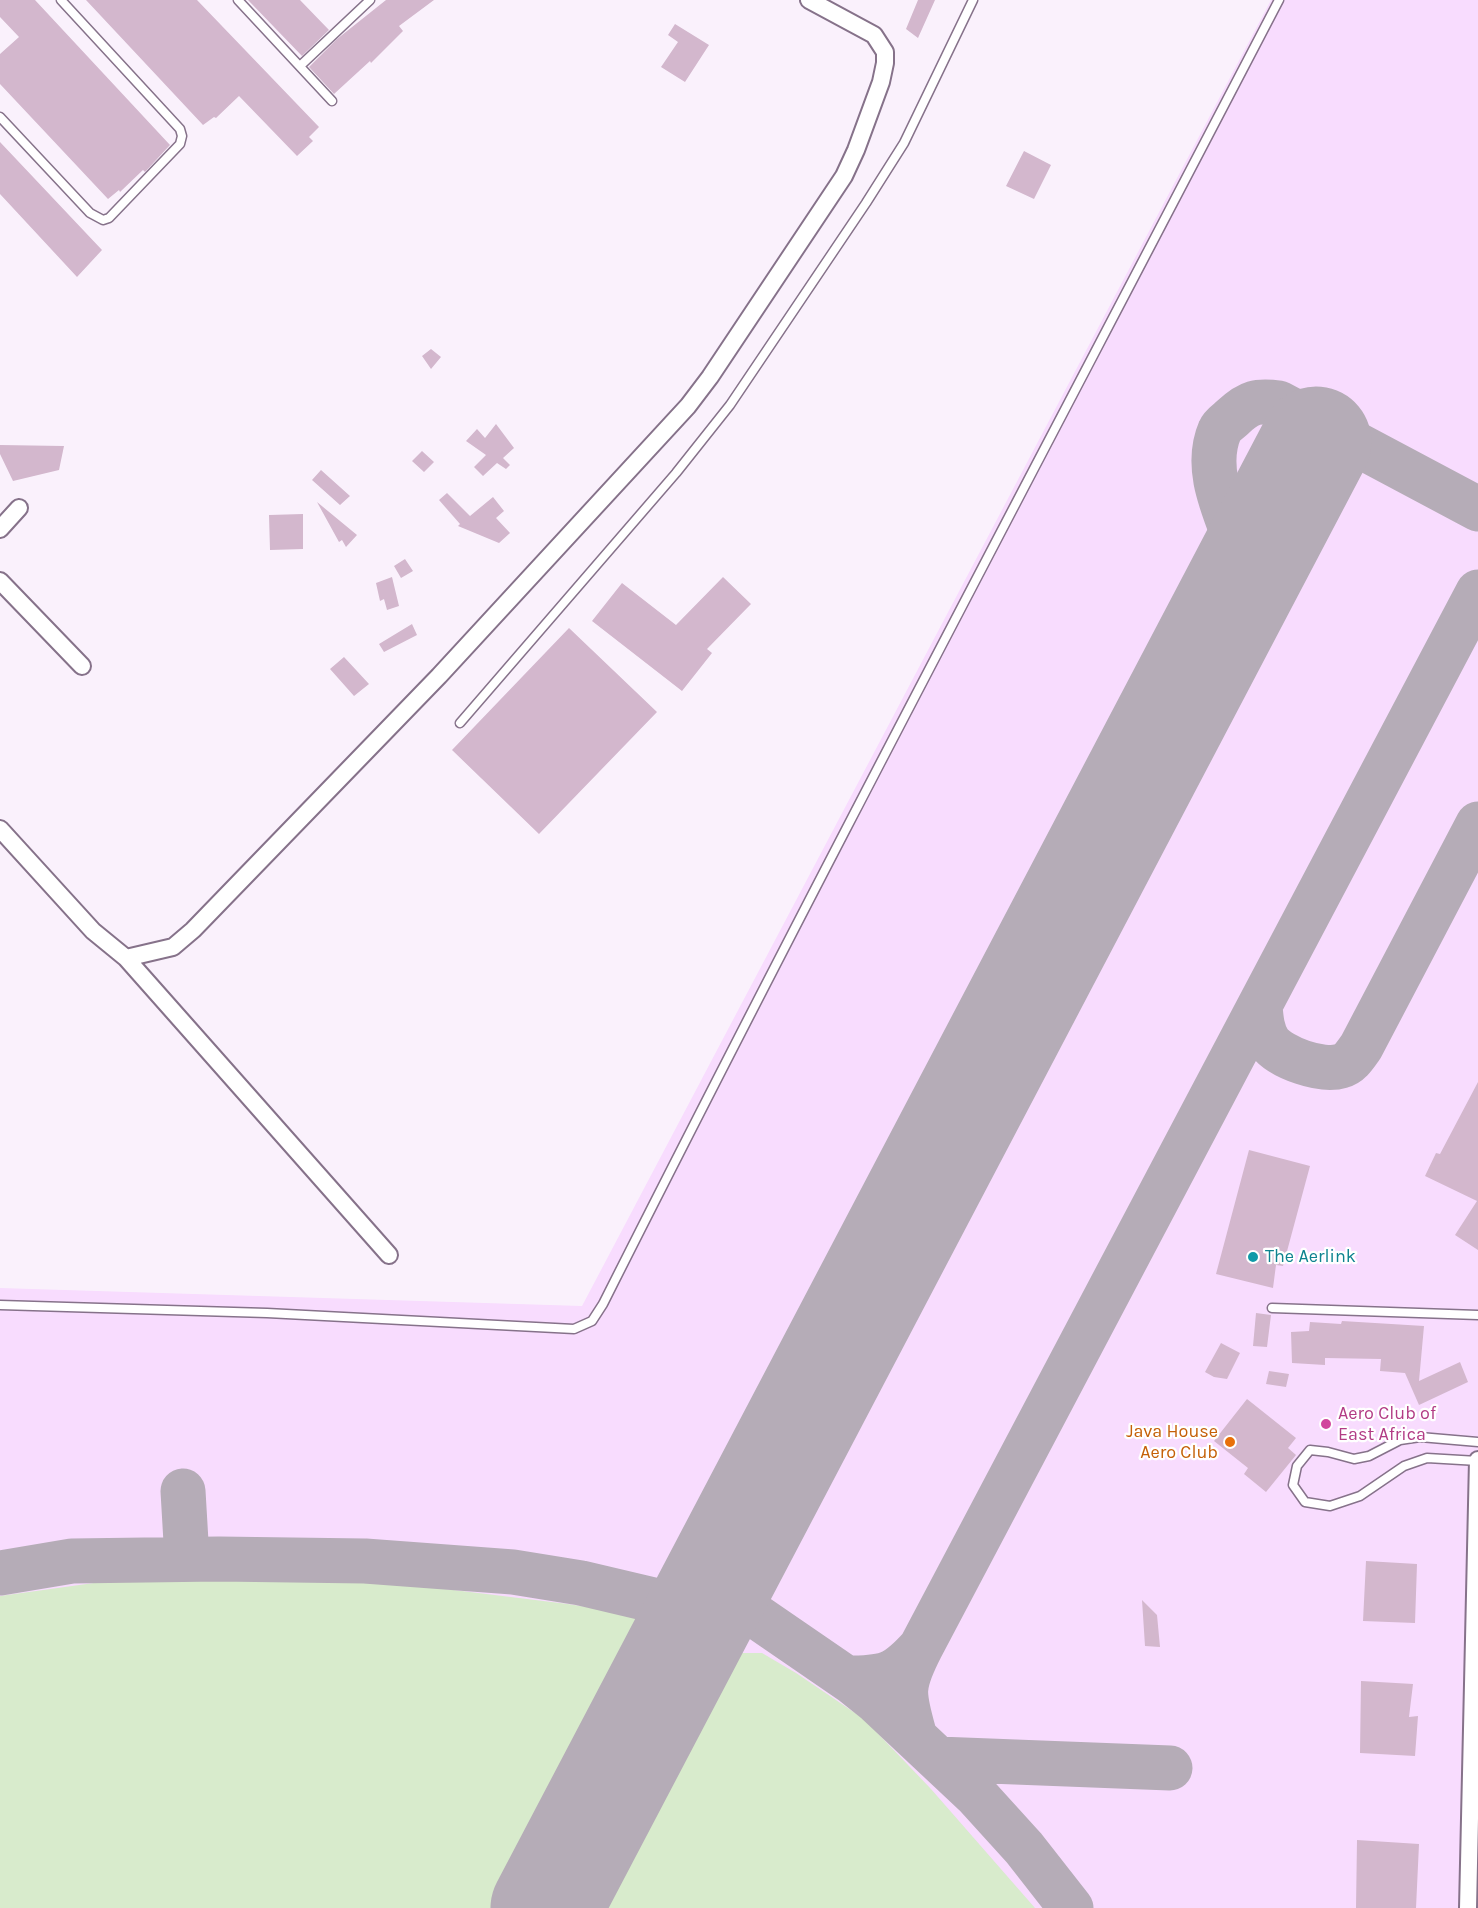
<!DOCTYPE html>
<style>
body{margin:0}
canvas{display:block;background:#faf1fc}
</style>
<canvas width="1478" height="1908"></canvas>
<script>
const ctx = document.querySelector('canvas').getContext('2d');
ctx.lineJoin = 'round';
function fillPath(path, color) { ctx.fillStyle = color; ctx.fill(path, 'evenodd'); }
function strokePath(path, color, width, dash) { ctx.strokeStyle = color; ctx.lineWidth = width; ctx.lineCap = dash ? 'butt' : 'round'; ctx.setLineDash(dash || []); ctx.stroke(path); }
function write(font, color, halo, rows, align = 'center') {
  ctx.font = font + ' Karla,sans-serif'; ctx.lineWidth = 4.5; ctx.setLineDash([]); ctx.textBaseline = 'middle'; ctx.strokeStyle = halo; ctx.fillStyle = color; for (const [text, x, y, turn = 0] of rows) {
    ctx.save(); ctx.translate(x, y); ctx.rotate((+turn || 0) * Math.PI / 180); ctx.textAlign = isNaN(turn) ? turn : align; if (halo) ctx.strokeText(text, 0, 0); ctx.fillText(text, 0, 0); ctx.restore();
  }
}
fillPath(new Path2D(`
 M 1271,0 L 1478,0 L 1478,1908 L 0,1908 L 0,1288 L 582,1306 Z`), '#f8dcfe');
fillPath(new Path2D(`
 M 290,1570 L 568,1604 L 662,1619 L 506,1908 L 0,1908 L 0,1596 L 108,1581 Z
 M 734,1653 L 762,1653 L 796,1673 L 864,1719 L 931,1789 L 1035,1908 L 580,1908 L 684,1709 L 715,1656 Z`), '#d8ebcc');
strokePath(new Path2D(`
 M 1236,542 C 1223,507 1204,467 1220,430 C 1222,425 1229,421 1233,417 C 1249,402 1257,400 1279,403 L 1478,509
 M 1260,1006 C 1261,1019 1262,1031 1269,1042 C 1281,1058 1322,1072 1341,1066 C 1350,1064 1356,1054 1361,1047 L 1478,824
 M 183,1491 L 187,1559
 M 756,1508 C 746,1530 718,1577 734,1601 L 852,1682 L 877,1702 L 975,1794 L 1024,1848 L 1071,1908
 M 0,1573 L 72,1561 L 219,1559 L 365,1561 L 513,1572 L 581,1583 L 653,1600 L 700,1615
 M 921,1647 L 1478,592
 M 681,1650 C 693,1631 703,1607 729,1604
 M 847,1678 C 885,1678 895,1676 921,1647 C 900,1688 903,1694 915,1737
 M 938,1759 L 1170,1768`), '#b5acb7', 45);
strokePath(new Path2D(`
 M 546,1908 L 1316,442`), '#b5acb7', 111);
fillPath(new Path2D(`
 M 0,0 L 35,0 L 170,145 L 145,172 L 143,170 L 120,192 L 119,190 L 108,199 L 0,84 L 0,54 L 19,37 L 0,17 Z
 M 86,0 L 197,0 L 319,127 L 309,137 L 313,141 L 297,156 L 239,96 L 216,118 L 214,117 L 203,125 Z
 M 248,0 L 300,0 L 329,30 L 302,56 Z
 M 386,0 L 434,0 L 399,26 L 403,31 L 371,63 L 370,61 L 334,94 L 309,67 L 337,39 Z
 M 918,0 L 935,0 L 918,38 L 906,29 Z
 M 675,24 L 709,45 L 685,82 L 661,67 L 678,42 L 668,35 Z
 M 0,142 L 102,250 L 77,277 L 0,194 Z
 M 1024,151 L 1051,165 L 1034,199 L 1006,186 Z
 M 431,349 L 441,357 L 431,369 L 422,356 Z
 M 496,424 L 514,448 L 503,458 L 510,465 L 506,469 L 497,463 L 483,476 L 474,467 L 486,455 L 466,441 L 477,429 L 485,438 Z
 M 0,445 L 64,446 L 59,470 L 13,481 L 0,454 Z
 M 422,451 L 434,462 L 424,472 L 412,461 Z
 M 321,470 L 350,496 L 340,505 L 312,480 Z
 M 447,493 L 470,516 L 493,497 L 504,511 L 496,518 L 510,533 L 499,543 L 458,526 L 460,524 L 439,500 Z
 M 317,502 L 357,535 L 346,547 L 342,540 L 339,542 Z
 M 303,514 L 303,549 L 270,550 L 269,515 Z
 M 405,559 L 413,571 L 401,578 L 394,566 Z
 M 392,577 L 399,606 L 387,610 L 384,599 L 380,601 L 376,583 Z
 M 723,577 L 751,604 L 707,649 L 712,653 L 682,691 L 592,621 L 622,583 L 676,625 Z
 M 412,624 L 417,635 L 384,652 L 379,644 Z
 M 569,628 L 657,712 L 539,834 L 452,750 Z
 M 344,657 L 369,684 L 354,696 L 330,669 Z
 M 1478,1082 L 1478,1250 L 1455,1235 L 1477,1201 L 1425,1176 L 1436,1153 L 1440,1154 Z
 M 1249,1150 L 1310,1166 L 1283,1266 L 1276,1265 L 1273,1288 L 1216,1274 Z
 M 1256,1313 L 1271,1315 L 1267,1347 L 1253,1346 Z
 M 1342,1321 L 1424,1326 L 1419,1381 L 1460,1362 L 1468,1382 L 1419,1405 L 1405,1373 L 1380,1371 L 1381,1359 L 1325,1358 L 1325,1365 L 1292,1363 L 1291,1332 L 1309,1331 L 1310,1322 L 1341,1324 Z
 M 1221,1343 L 1240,1353 L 1227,1379 L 1214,1377 L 1205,1372 Z
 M 1269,1371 L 1289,1374 L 1286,1387 L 1266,1384 Z
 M 1247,1399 L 1296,1438 L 1288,1448 L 1296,1455 L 1266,1492 L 1244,1474 L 1248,1468 L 1214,1441 Z
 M 1366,1561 L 1417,1564 L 1415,1623 L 1363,1621 Z
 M 1142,1600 L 1157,1615 L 1160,1647 L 1145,1646 Z
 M 1361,1681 L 1413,1684 L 1409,1717 L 1418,1716 L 1415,1756 L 1360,1753 Z
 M 1357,1840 L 1419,1844 L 1416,1908 L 1356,1908 Z`), '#d3b7cd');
const service = new Path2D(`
 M 238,0 L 332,101
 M 300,66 L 370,0
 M 0,117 L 90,213 L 103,220 L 109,218 L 180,144 L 182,136 L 180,129 L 61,0
 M 460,723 L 676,473 L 730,405 L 866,203 L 904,143 L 973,0
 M 0,1305 L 267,1313 L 574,1329 L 592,1321 L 603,1304 C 823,867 1053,434 1279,0
 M 1272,1308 L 1478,1315
 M 1478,1461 L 1427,1458 L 1404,1466 L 1360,1496 L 1330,1506 L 1305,1502 L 1293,1485 L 1297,1466 L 1310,1450 L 1328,1452 L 1354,1459 L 1369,1456 L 1400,1440 L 1420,1437 L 1478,1442`);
const minor = new Path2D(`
 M 0,529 L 19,508
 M 0,581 L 82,666
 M 0,829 L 93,931 L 126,958 L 173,947 L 193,930 L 223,899 L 439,676 L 688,406 L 710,377 L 844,176 L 856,150 L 881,82 L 885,63 L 885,52 L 874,35 L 809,0
 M 126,958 L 389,1255
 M 1468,1908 L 1478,1460`);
strokePath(service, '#86728a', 11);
strokePath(minor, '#86728a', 20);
strokePath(service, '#fff', 8);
strokePath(minor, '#fff', 16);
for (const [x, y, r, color] of [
 [1253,1257,6,"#0f9aa8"],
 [1326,1424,6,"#d1479c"],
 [1230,1442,6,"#e8710a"]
]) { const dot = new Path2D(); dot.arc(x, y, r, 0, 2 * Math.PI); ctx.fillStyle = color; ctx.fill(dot); strokePath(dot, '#fff', 2); }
write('18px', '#0d838f', '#fff', [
 ["The Aerlink",1265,1257]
], 'left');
write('18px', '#b23c85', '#fff', [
 ["Aero Club of",1338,1414],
 ["East Africa",1338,1435]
], 'left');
write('18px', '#c56008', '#fff', [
 ["Java House",1218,1432],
 ["Aero Club",1218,1453]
], 'right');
</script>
